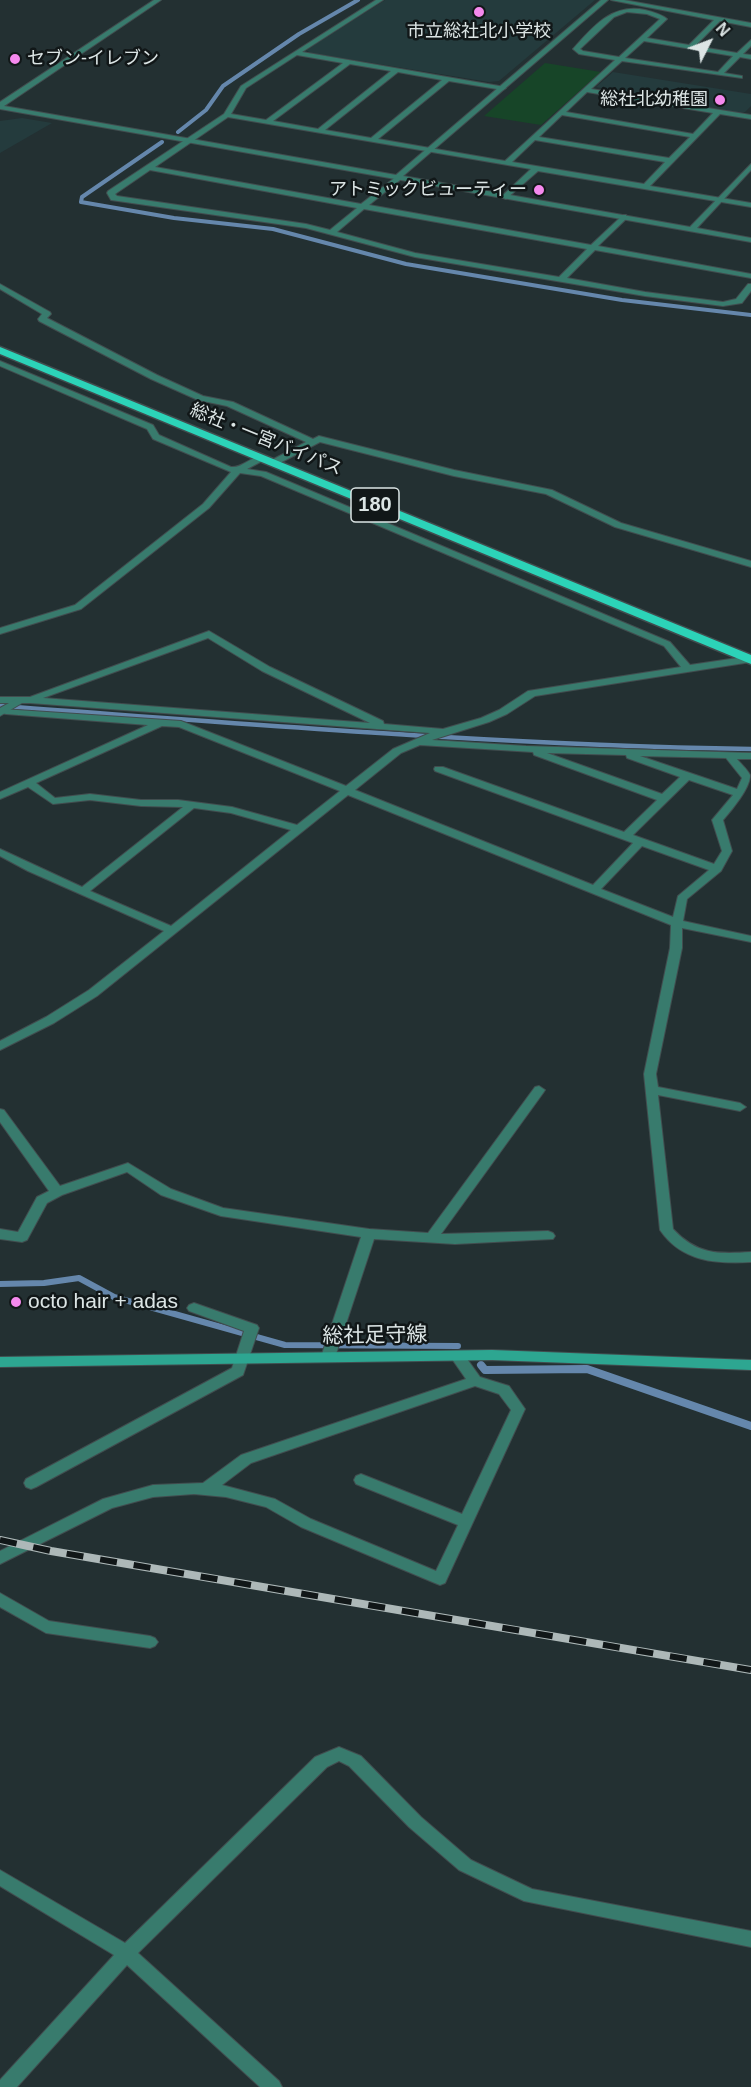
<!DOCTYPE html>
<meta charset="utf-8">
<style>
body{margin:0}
#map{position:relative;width:751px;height:2087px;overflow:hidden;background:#233032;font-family:Arial,sans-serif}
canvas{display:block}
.north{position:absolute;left:679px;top:12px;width:60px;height:60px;-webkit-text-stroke:4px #111718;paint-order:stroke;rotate:48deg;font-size:16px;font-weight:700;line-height:24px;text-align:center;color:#dce5e5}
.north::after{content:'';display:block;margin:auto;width:21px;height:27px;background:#dce5e5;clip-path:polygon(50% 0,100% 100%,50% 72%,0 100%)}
</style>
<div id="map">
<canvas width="751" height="2087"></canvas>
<div class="north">N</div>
</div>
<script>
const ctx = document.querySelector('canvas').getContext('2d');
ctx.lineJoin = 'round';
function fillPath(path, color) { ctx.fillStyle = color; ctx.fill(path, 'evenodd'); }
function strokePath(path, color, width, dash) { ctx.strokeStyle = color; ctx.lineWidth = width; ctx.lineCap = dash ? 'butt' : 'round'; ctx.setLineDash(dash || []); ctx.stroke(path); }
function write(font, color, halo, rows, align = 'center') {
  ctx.font = font + ' Arial,"Noto Sans JP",sans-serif'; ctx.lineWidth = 5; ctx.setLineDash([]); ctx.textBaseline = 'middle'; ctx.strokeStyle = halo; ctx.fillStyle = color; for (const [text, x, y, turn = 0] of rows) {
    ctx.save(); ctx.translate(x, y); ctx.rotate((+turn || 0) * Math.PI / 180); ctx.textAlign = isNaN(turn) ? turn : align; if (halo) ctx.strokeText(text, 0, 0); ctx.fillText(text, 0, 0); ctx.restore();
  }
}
fillPath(new Path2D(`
 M 385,0 L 595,0 L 499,81 L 489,82 L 311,53 L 306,50 Z
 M 613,72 L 751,94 L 751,106 L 745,112 L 740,113 L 596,87 Z
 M 22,118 L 52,123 L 0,153 L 0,121 Z`), '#243b3d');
fillPath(new Path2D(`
 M 545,63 L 601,72 L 541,125 L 484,116 Z`), '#174528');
strokePath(new Path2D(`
 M 178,132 L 206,110 L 223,86 L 299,34 L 358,0
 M 162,142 L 82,197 L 81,202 L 174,218 L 273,229 L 406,264 L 622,300 L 751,315`), '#6587ac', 4);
strokePath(new Path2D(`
 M 0,706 C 250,724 500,745 751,749`), '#6587ac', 4.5);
strokePath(new Path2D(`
 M 0,1284 L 44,1283 L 79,1278 L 114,1297 L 285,1345 L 458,1346`), '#6587ac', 6);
strokePath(new Path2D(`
 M 481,1365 L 485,1370 L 587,1369 L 751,1426`), '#6587ac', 8);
const minor = new Path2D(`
 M 376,0 L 383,0 L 302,52 L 505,87 L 506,88 L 503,90 L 449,81 L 378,139 L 505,161 L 615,60 L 579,54 L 573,49 C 593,27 612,3 645,10 C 653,12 661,14 667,19 L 647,38 L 689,45 L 714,20 L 611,0 L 624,0 L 751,23 L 751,27 L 720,21 L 695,46 L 737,53 L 751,40 L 751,46 L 743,54 L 751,55 L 751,59 L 740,57 L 724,73 L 742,76 L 742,78 L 622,61 L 591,89 L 751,115 L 751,119 L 720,114 L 650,186 L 751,203 L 751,207 L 538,171 L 506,199 L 502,197 L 503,195 L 531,169 L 228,117 L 155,167 L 361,204 L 397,176 L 401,178 L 400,180 L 369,205 L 591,245 L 623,215 L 626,215 L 626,219 L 598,246 L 751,274 L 751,278 L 595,250 L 567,278 L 645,292 L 723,302 L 736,299 L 748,284 L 751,284 L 751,291 L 742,303 L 723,306 L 645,296 L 415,257 L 306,228 L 111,200 L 107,193 L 108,191 L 224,114 L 241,86 ZM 627,12 L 647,14 L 660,19 L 619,57 L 583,51 L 580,49 L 614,17 ZM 644,41 L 733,56 L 718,72 L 625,58 ZM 297,55 L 343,63 L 266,120 L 231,114 L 246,88 ZM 350,64 L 391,71 L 318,129 L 273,121 ZM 398,72 L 442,80 L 371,138 L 325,130 ZM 587,92 L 713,113 L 693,134 L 566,112 ZM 562,115 L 690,137 L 669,158 L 539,137 ZM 535,140 L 665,162 L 644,184 L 512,162 ZM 150,170 L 357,208 L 330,230 L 306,224 L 117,196 L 115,194 ZM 364,209 L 587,249 L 559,277 L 415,253 L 337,232 Z
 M 0,284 L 50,312 L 51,314 L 47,318 L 157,375 L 203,396 L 233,402 L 313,439 L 319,436 L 454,470 L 552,490 L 621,523 L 751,561 L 751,567 L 615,527 L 546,494 L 454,476 L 320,442 L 276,465 L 270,465 L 270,461 L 306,442 L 227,406 L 198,400 L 151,379 L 39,321 L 38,319 L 42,314 L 0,289 Z
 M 0,361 L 153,425 L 159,435 L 231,467 C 243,468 252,455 264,456 L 264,460 L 247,469 L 266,472 L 670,642 L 690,665 L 751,656 L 751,662 L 535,696 L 507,714 L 489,722 L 432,740 L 526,746 L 751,753 L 751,759 L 737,759 C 741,764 747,769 750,775 C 751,787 731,811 723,820 L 732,851 L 721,871 L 687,899 L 683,921 L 751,936 L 751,942 L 682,928 L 682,948 L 656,1074 L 658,1087 L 740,1103 L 746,1107 L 740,1111 L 658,1095 L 673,1229 C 697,1255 718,1254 751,1252 L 751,1262 C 716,1264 682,1262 660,1230 L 644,1074 L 670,948 L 671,925 L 348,795 L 97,996 L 54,1023 L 0,1050 L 0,1041 L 46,1017 L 89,990 L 164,931 L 28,871 L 0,856 L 0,849 L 82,887 L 183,807 L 141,806 L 90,800 L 53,804 L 28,787 L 0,799 L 0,792 L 148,725 L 6,714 L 2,713 L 2,709 L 181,721 L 346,786 L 393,749 L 430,733 L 30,703 L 0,703 L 0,697 L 30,697 L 209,631 L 270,667 L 383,721 L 384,724 L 443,729 L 481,718 L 499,710 L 528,691 L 681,667 L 664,646 L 261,476 L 240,473 L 209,508 L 81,609 L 0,634 L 0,628 L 75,605 L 203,504 L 231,472 L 153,439 L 147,429 L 0,366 ZM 208,638 L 262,671 L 370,723 L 43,698 ZM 162,726 L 179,727 L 340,791 L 297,825 L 232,807 L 178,800 L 141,800 L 90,794 L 55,798 L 36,783 ZM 420,745 L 533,752 L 534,755 L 657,800 L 624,832 L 443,767 L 435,767 L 434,769 L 435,771 L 633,843 L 593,885 L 355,790 L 401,753 ZM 547,753 L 626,755 L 627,758 L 680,777 L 662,794 ZM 640,756 L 726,758 L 742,778 L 737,789 ZM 689,780 L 733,795 L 712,820 L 722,851 L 714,864 L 633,835 ZM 194,808 L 231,813 L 291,830 L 171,926 L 90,891 ZM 642,846 L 709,870 L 678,896 L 673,917 L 601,889 Z
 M 539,1086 L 545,1090 L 543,1093 L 441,1234 L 548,1231 L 553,1233 L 555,1236 L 553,1239 L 455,1244 L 374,1239 L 335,1357 L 333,1361 L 323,1361 L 321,1357 L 361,1237 L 221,1216 L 161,1195 L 127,1172 L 62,1195 L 47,1203 L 27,1240 L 22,1242 L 0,1239 L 0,1229 L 18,1232 L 37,1197 L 49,1191 L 0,1122 L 0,1109 L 4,1110 L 60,1186 L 128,1163 L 171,1189 L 223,1208 L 369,1229 L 428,1233 L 535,1087 Z
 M 194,1303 L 257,1325 L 259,1328 L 243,1375 L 36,1487 L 31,1489 L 26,1487 L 24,1483 L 26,1479 L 232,1368 L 244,1331 L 189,1311 L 187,1308 L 189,1305 Z
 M 457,1351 L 462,1352 L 480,1377 L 509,1386 L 525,1409 L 445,1583 L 440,1585 L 435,1583 L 301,1527 L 266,1507 L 226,1497 L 194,1494 L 153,1497 L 112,1508 L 0,1564 L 0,1551 L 103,1499 L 153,1485 L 203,1483 L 241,1455 L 466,1379 L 450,1356 L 452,1352 ZM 475,1386 L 499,1394 L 511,1410 L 462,1514 L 361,1474 L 356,1476 L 354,1480 L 356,1484 L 458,1525 L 436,1571 L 311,1519 L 275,1499 L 222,1485 L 251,1463 Z
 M 0,1593 L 49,1621 L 150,1636 L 155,1638 L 158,1642 L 155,1646 L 150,1648 L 46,1633 L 0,1607 Z
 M 339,1747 L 361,1756 L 421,1817 L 471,1860 L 532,1889 L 751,1931 L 751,1947 L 524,1901 L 459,1870 L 409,1827 L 349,1766 L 339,1761 L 327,1767 L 138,1953 L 279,2081 L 282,2087 L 260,2087 L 127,1965 L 17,2087 L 0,2087 L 0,2080 L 114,1955 L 0,1886 L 0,1870 L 125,1943 L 315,1757 Z`);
const tertiary = new Path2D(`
 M 154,0 L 161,0 L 4,106 L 396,175 L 601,0 L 608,0 L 403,176 L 690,227 L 751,164 L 751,170 L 697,228 L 751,238 L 751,242 L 0,109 L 0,102 Z
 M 18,698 L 22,699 L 22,703 L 0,716 L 0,708 Z`);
const secondary = new Path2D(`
 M 492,1350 L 751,1360 L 751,1370 L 492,1360 L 0,1367 L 0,1357 Z`);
const trunk = new Path2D(`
 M 0,347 L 751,655 L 751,664 L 0,354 Z`);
strokePath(minor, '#414d4f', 2);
strokePath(tertiary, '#414d4f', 2);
strokePath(secondary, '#414d4f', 2);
strokePath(trunk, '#414d4f', 3);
fillPath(minor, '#387b6d');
fillPath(tertiary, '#387b6d');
fillPath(secondary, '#2da691');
fillPath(trunk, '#2cd3b8');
const rail = new Path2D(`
 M 0,1540 L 51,1551 L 751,1670`);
strokePath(rail, '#adb8b8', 8);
strokePath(rail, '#111718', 6, [17]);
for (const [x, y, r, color] of [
 [479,12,6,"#f589ee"],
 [15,59,6,"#f589ee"],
 [720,100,6,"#f589ee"],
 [539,190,6,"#f589ee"],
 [16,1302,6,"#f589ee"]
]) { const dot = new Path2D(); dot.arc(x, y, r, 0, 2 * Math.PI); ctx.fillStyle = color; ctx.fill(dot); strokePath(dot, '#111718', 2); }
write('18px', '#dce5e5', '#111718', [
 ["市立総社北小学校",479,32,"center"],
 ["セブン-イレブン",27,59,"left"],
 ["総社北幼稚園",708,100],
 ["アトミックビューティー",527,190]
], 'right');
write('18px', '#dce5e5', '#111718', [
 ["総社・一宮バイパス",266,440,22]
]);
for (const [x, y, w] of [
 [375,505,48]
]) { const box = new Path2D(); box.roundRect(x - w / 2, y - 17, w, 34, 4.5); ctx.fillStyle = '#111718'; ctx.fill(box); strokePath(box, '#dce5e5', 1.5); }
write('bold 20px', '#dce5e5', null, [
 ["180",375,505]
]);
write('21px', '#dce5e5', '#111718', [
 ["octo hair + adas",28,1302]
], 'left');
write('21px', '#dce5e5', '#111718', [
 ["総社足守線",375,1336,-1]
]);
</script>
